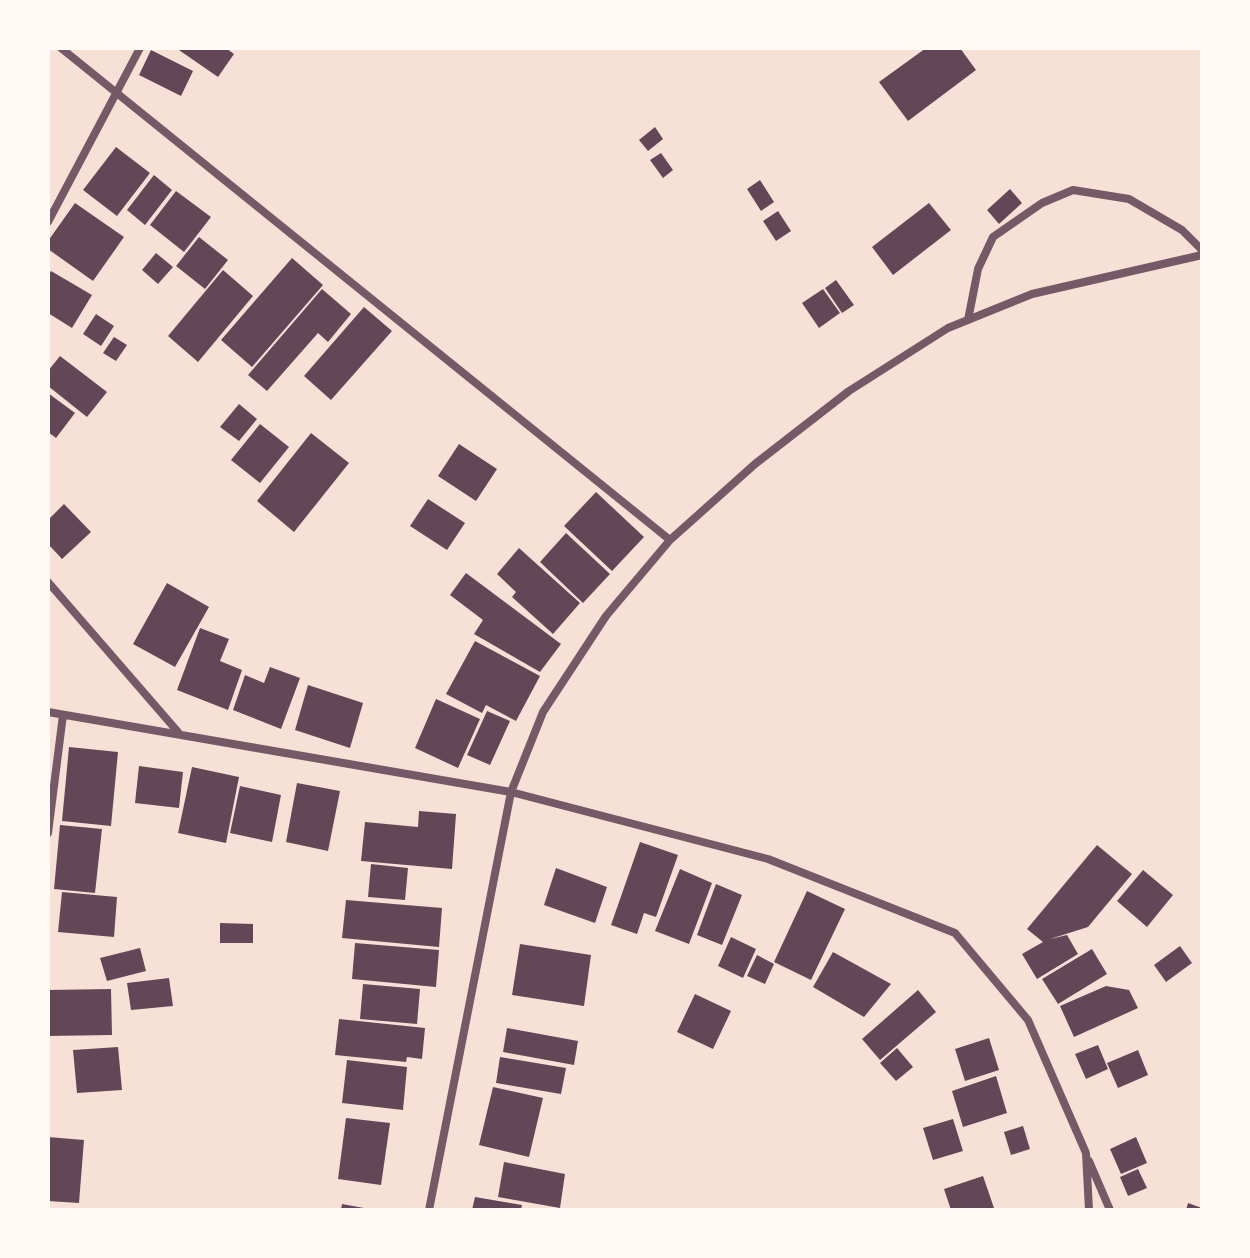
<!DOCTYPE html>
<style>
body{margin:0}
#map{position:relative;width:1250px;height:1258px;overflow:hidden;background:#f7e1d7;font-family:Overpass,sans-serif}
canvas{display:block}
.frame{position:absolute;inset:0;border:50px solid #fffaf5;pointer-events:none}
</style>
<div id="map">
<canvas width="1250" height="1258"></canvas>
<div class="frame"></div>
</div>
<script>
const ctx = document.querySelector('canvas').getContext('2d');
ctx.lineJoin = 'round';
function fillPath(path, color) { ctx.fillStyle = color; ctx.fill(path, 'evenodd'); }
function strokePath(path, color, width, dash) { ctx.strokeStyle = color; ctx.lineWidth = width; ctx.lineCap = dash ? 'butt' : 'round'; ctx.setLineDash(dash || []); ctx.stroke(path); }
fillPath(new Path2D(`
 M 176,48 L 226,48 L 234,54 L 218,77 Z
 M 926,48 L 960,48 L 976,70 L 908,121 L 879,82 Z
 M 151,50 L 193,71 L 181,96 L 139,75 Z
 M 655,127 L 663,139 L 648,151 L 639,140 Z
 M 116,147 L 150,173 L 117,216 L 83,190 Z
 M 661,153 L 673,170 L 663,178 L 650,160 Z
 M 154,175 L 172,190 L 145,225 L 127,210 Z
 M 760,180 L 774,202 L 761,211 L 747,189 Z
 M 1010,189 L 1022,203 L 999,224 L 987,210 Z
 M 176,191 L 211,217 L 184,252 L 150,225 Z
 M 75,203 L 124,237 L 93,281 L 48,249 L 48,241 Z
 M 929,203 L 951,230 L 893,275 L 872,247 Z
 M 778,211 L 791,231 L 776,241 L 763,221 Z
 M 199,237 L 228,260 L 205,289 L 176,266 Z
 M 156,253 L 173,267 L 158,284 L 142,270 Z
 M 292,258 L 323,285 L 252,367 L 221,340 Z
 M 223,270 L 253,296 L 198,362 L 168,336 Z
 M 51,271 L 92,295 L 72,328 L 48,313 L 48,276 Z
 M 836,280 L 854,305 L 842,313 L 825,288 Z
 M 322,289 L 351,314 L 328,342 L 318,333 L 267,391 L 248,375 Z
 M 823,289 L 840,313 L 819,328 L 802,303 Z
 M 364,307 L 392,331 L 331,400 L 304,376 Z
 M 96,314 L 114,326 L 101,346 L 83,334 Z
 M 114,337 L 127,345 L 116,361 L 103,353 Z
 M 60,356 L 107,392 L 87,417 L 48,386 L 48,371 Z
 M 48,393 L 75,413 L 56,438 L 48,432 Z
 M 239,404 L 257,419 L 239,441 L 220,427 Z
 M 260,424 L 289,447 L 260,483 L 231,460 Z
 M 311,433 L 349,463 L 294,532 L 257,501 Z
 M 459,444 L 497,469 L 476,501 L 438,476 Z
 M 596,492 L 644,537 L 612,571 L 564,526 Z
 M 428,499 L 465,523 L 447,550 L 410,526 Z
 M 64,504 L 91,532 L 62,559 L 48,544 L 48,520 Z
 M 566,533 L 610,574 L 583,603 L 540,562 Z
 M 519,548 L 580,603 L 553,634 L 512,597 L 516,592 L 497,574 Z
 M 466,573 L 561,644 L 540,672 L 474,634 L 483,620 L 450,595 Z
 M 167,583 L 209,607 L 175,667 L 133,644 Z
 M 200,628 L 229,639 L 220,661 L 242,670 L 228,710 L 177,690 Z
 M 475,641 L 540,676 L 516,721 L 486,705 L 482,713 L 446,694 Z
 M 270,667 L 300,678 L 281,729 L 233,710 L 245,675 L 264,683 Z
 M 308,685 L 363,703 L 350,748 L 295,730 Z
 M 436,699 L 480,719 L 458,768 L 415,748 Z
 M 487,711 L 510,721 L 490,765 L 467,755 Z
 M 69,747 L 118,752 L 111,826 L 62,821 Z
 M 139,766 L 183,772 L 179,808 L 135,803 Z
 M 192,767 L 239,777 L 226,843 L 178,833 Z
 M 297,783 L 340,791 L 328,851 L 286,842 Z
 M 240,786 L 281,795 L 272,842 L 230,833 Z
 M 419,811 L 456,814 L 452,869 L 361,861 L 365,822 L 418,827 Z
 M 60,825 L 102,829 L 95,893 L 54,889 Z
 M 640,842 L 678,855 L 656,917 L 644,913 L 637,934 L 611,925 Z
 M 1097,845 L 1132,874 L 1088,927 L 1050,939 L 1067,935 L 1078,954 L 1037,979 L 1022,954 L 1043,942 L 1027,929 Z
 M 371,864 L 408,868 L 405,900 L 368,897 Z
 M 556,868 L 607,887 L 595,923 L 544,905 Z
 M 680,869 L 712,883 L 689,944 L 655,931 Z
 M 1143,870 L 1173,895 L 1147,927 L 1117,901 Z
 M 716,884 L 742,895 L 722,945 L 697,935 Z
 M 807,891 L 845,909 L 811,980 L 774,962 Z
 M 62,892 L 117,897 L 114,937 L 58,932 Z
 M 346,900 L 442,908 L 439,947 L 342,938 Z
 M 220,923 L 253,924 L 253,943 L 220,943 Z
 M 731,937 L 756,949 L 743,978 L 718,966 Z
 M 355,943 L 439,950 L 436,987 L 352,979 Z
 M 520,944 L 591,955 L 584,1006 L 512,995 Z
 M 1180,946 L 1192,963 L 1166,982 L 1154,965 Z
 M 140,948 L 146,971 L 107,981 L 100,958 Z
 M 1092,949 L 1107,974 L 1058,1004 L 1042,979 Z
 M 833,952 L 891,984 L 864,1017 L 813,987 Z
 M 757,955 L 774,964 L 765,984 L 747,976 Z
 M 169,978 L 173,1006 L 131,1010 L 127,983 Z
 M 363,984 L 420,989 L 417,1024 L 360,1019 Z
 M 1106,986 L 1129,990 L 1138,1008 L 1074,1037 L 1060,1006 Z
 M 111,989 L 112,1035 L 48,1036 L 48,990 Z
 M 918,990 L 936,1012 L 880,1060 L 862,1039 Z
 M 695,994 L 731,1011 L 713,1049 L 677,1032 Z
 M 339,1019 L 425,1028 L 422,1059 L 407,1057 L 406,1062 L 335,1055 Z
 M 507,1028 L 578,1041 L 574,1065 L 503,1052 Z
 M 989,1038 L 999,1070 L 965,1081 L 955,1049 Z
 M 1098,1045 L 1108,1069 L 1086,1079 L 1075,1054 Z
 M 118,1047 L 122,1090 L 77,1093 L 73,1050 Z
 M 897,1048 L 913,1067 L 896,1081 L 880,1063 Z
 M 1138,1050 L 1148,1075 L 1118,1088 L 1107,1063 Z
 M 500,1057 L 566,1068 L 561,1094 L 496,1083 Z
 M 347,1060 L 407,1067 L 403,1110 L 342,1103 Z
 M 996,1076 L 1007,1113 L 963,1127 L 952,1091 Z
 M 493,1087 L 543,1098 L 529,1157 L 479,1145 Z
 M 346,1118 L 390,1123 L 381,1185 L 338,1179 Z
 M 953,1119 L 963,1151 L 933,1160 L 923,1128 Z
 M 1023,1126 L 1030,1149 L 1011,1155 L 1004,1132 Z
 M 48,1137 L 84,1140 L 79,1203 L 48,1201 Z
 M 1136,1137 L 1147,1163 L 1121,1174 L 1110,1149 Z
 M 504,1162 L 565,1174 L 560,1208 L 498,1197 Z
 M 1138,1169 L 1147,1188 L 1128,1196 L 1120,1177 Z
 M 983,1176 L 994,1208 L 951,1210 L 944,1189 Z
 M 475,1197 L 522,1205 L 521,1210 L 472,1210 Z
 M 1188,1203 L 1202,1208 L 1202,1210 L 1186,1210 Z
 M 342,1204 L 364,1208 L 364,1210 L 341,1210 Z`), '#644757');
strokePath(new Path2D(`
 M 61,48 L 670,540
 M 48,222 L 140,48
 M 968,320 L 978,269 L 993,237 L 1042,203 L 1073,190 L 1129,199 L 1182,230 L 1202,250
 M 48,582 L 178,732
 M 48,712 L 511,792 L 768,859 L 955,933 L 1028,1020 L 1086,1153 L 1089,1210
 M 48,833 L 63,715
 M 1089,1161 L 1110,1210
 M 429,1210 L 511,792 L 543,712 L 606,616 L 670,540 L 755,464 L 849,391 L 948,328 L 1032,294 L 1202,255`), '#755966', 8);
</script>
